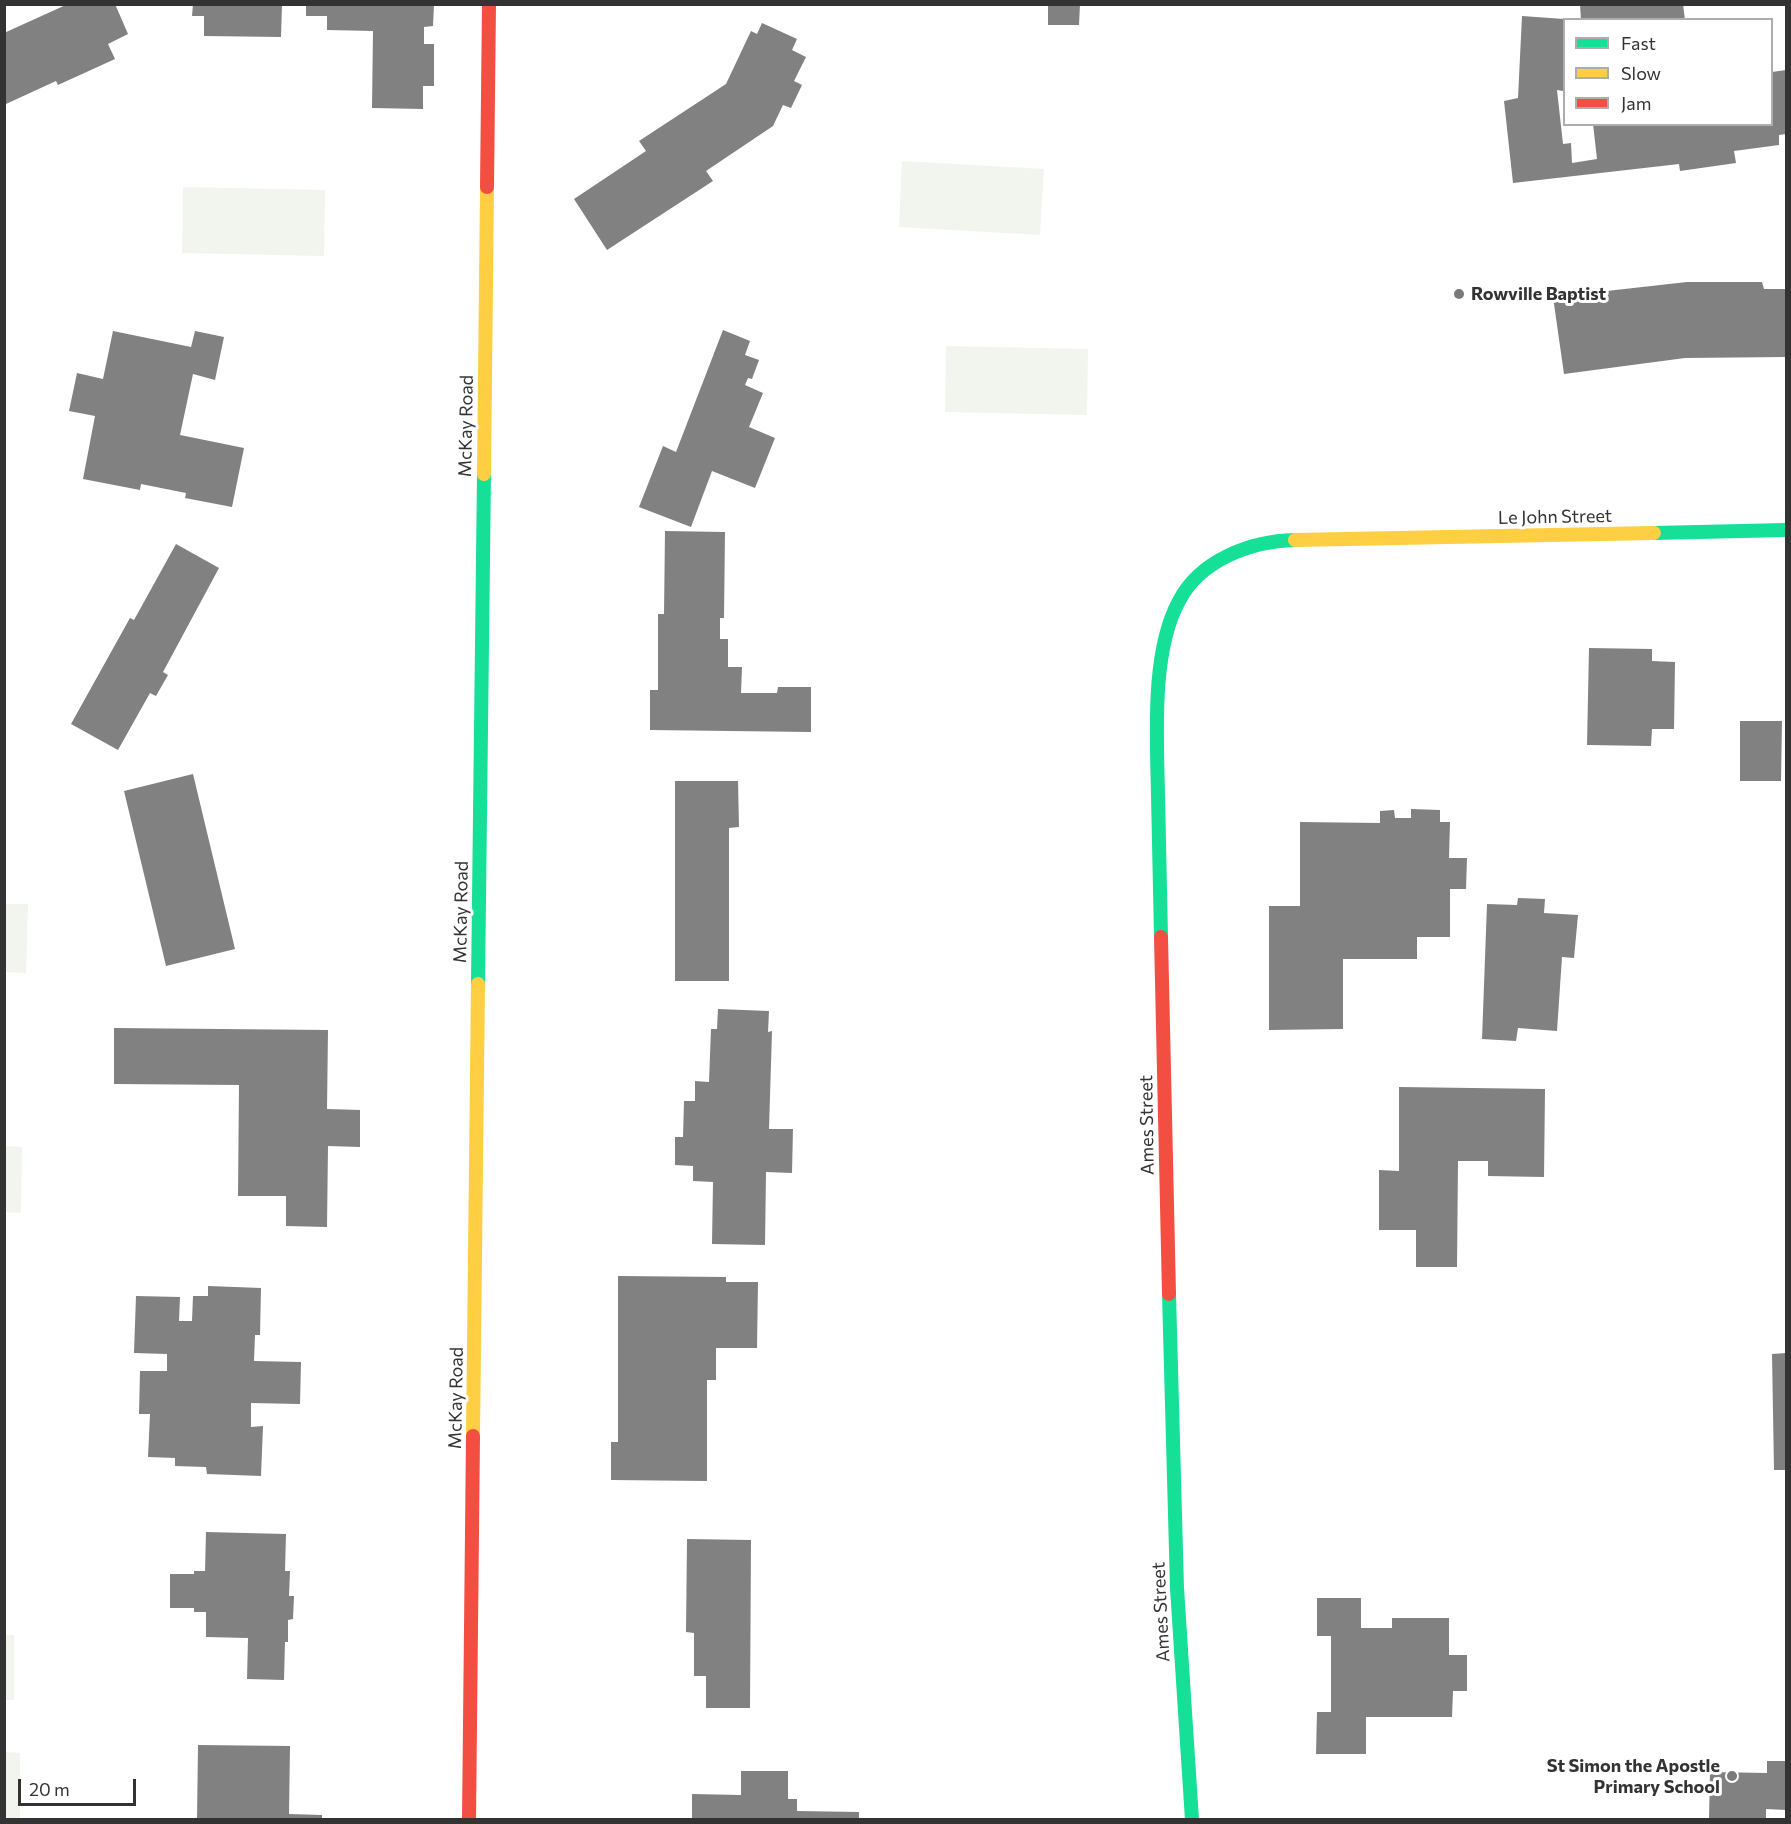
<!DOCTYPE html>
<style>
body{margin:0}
#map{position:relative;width:1791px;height:1824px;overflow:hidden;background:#fff;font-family:Commissioner,sans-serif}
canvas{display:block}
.frame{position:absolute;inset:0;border:6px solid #333;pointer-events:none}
.legend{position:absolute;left:1563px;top:18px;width:210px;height:108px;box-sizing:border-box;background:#fff;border:2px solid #adadad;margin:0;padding:8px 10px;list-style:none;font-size:18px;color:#333}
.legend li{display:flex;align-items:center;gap:12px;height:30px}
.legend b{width:30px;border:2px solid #adadad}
.scale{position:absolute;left:18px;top:1779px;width:118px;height:27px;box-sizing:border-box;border:3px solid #333;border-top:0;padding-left:8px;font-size:18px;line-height:21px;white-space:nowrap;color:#333;-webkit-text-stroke:4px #fff;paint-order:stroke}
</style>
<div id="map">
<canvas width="1791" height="1824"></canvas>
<div class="frame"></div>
<ul class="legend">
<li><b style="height:8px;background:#16e098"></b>Fast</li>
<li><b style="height:8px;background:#ffcf43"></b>Slow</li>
<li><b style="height:8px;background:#f24e42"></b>Jam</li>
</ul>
<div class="scale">20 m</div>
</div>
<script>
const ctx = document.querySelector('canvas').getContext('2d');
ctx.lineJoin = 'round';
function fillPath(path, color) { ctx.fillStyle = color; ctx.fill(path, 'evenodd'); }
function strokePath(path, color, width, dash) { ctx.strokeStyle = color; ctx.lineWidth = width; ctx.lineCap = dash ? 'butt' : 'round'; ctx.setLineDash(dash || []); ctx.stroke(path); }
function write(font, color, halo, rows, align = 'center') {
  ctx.font = font + ' Commissioner,sans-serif'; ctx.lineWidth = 6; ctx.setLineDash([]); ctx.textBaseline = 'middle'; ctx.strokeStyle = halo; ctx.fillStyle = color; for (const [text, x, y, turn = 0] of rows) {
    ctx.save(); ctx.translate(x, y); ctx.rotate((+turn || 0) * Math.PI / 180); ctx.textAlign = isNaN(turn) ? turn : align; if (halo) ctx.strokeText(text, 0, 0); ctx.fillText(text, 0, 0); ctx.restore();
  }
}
fillPath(new Path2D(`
 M 902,161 L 1044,169 L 1040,235 L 899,227 Z
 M 183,187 L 325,190 L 324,256 L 182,253 Z
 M 946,346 L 1088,349 L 1087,415 L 945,412 Z
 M 5,904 L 28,904 L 26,973 L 5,972 Z
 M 5,1146 L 22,1147 L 21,1213 L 5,1212 Z
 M 5,1635 L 14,1635 L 14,1700 L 5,1700 Z
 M 5,1752 L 20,1753 L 20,1819 L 5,1819 Z`), '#f1f5ed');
fillPath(new Path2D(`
 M 68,4 L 115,4 L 128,34 L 108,44 L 115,59 L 58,85 L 56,81 L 6,104 L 4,33 Z
 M 193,4 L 282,4 L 281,37 L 204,36 L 204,16 L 192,16 Z
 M 306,4 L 434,4 L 433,26 L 424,27 L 424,44 L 434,44 L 434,86 L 423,86 L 423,109 L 372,108 L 373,31 L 327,30 L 327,16 L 306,16 Z
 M 1048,4 L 1080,4 L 1079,25 L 1048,25 Z
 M 1580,4 L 1683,4 L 1685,20 L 1581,20 Z
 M 1522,16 L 1564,19 L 1563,91 L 1557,90 L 1563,144 L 1571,143 L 1572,163 L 1597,159 L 1593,124 L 1772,124 L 1772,72 L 1786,70 L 1786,134 L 1779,135 L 1779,145 L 1734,151 L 1736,163 L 1680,171 L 1679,164 L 1513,183 L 1504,101 L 1518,98 Z
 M 762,23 L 797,39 L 792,50 L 806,57 L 794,81 L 802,85 L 791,108 L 783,105 L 773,126 L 706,171 L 713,181 L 607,250 L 574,199 L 646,151 L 639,141 L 726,84 L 751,31 L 757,34 Z
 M 1687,282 L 1762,282 L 1764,289 L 1786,289 L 1786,357 L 1685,358 L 1564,374 L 1553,297 Z
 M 723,330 L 750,341 L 745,355 L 759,360 L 752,379 L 748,378 L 745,385 L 763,393 L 749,427 L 775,438 L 755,488 L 712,471 L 691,527 L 639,507 L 663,446 L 676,452 Z
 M 113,331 L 191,347 L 195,331 L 224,337 L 215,380 L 193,374 L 180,435 L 244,448 L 232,507 L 185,498 L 186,493 L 141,484 L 140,490 L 83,479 L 95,416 L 69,411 L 77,373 L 103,379 Z
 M 665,531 L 725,532 L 724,618 L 720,618 L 720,639 L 728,639 L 728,667 L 742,667 L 741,693 L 777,693 L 778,687 L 811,687 L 811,732 L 650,730 L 650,690 L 658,690 L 658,614 L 664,614 Z
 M 176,544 L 219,568 L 163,672 L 168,675 L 156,696 L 150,693 L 118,750 L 71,724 L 130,618 L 134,620 Z
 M 1589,648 L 1652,649 L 1652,661 L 1675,662 L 1674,729 L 1652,729 L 1651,746 L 1587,745 Z
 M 1740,721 L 1782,721 L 1781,781 L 1740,781 Z
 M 193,774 L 235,949 L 166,966 L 124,791 Z
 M 675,781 L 738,781 L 739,827 L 729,828 L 729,981 L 675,981 Z
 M 1411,809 L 1440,810 L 1440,822 L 1450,822 L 1449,858 L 1467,858 L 1466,889 L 1450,889 L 1450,937 L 1417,937 L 1417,959 L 1343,959 L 1343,1029 L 1269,1030 L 1269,906 L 1300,906 L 1300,822 L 1380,823 L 1380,811 L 1394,810 L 1395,818 L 1411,818 Z
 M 1518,898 L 1545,899 L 1544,913 L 1578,915 L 1574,958 L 1562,957 L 1557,1031 L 1518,1028 L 1516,1041 L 1482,1039 L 1487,904 L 1517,905 Z
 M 718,1009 L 769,1011 L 768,1032 L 772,1031 L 769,1129 L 793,1129 L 792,1173 L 766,1172 L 765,1245 L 712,1244 L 713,1182 L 693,1181 L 693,1166 L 675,1165 L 675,1137 L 683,1137 L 684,1101 L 695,1101 L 695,1081 L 709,1082 L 711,1029 L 717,1029 Z
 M 114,1028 L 328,1030 L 327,1109 L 360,1110 L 360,1147 L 328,1146 L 327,1227 L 286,1226 L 286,1196 L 238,1196 L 239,1085 L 114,1084 Z
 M 1399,1087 L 1545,1089 L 1544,1177 L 1488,1176 L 1488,1161 L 1458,1161 L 1457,1267 L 1416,1267 L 1416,1230 L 1379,1230 L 1379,1170 L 1399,1171 Z
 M 618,1276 L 726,1277 L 726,1282 L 758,1282 L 757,1348 L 716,1348 L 716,1380 L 707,1380 L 707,1481 L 611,1480 L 611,1442 L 618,1442 Z
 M 208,1286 L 261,1288 L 260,1335 L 255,1335 L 254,1361 L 301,1362 L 300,1404 L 251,1403 L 251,1427 L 263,1426 L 261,1476 L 207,1474 L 206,1467 L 175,1466 L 175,1458 L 148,1457 L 150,1414 L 139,1414 L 140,1371 L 167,1371 L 167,1354 L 134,1353 L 136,1296 L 180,1297 L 179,1321 L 192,1321 L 193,1296 L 208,1296 Z
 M 1786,1353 L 1786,1470 L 1774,1470 L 1772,1354 Z
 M 206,1532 L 286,1534 L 285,1571 L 290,1571 L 289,1596 L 294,1596 L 293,1619 L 288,1620 L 288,1642 L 285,1642 L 284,1680 L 247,1679 L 248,1638 L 206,1637 L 206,1612 L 194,1612 L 194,1608 L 170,1608 L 170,1574 L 194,1574 L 194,1571 L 205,1571 Z
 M 687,1539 L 751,1540 L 750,1708 L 706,1708 L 706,1676 L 694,1676 L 694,1633 L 686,1632 Z
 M 1317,1598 L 1361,1598 L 1361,1628 L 1392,1628 L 1392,1618 L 1449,1618 L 1449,1655 L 1467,1655 L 1467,1691 L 1453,1691 L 1452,1717 L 1366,1717 L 1366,1754 L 1316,1754 L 1317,1712 L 1331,1712 L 1331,1636 L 1317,1636 Z
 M 198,1745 L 290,1746 L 289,1814 L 322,1815 L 322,1820 L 197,1820 Z
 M 1767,1761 L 1786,1761 L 1786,1810 L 1766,1809 L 1766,1820 L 1709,1820 L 1710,1772 L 1767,1773 Z
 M 741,1771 L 788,1771 L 788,1799 L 797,1799 L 797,1811 L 859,1812 L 859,1820 L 692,1820 L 692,1794 L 741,1795 Z`), '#818181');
strokePath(new Path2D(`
 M 1654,533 L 1786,530
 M 1161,937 C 1160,890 1159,842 1158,795 C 1157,737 1151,652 1179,601 C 1200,560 1251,541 1295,540
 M 478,984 L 484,474
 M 1169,1294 L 1177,1588 L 1192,1820`), '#16e098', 14);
strokePath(new Path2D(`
 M 484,474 L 487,187
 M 1295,540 L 1654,533
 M 473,1436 L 478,984`), '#ffcf43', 14);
strokePath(new Path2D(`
 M 487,187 L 489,4
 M 1161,937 L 1169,1294
 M 469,1820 L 473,1436`), '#f24e42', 14);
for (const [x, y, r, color] of [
 [1459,294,6,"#7a7a7a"],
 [1732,1776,6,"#7a7a7a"]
]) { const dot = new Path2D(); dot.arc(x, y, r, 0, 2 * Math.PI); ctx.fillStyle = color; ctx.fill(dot); strokePath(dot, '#fff', 2); }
write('bold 18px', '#333', '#fff', [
 ["Rowville Baptist",1471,294],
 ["St Simon the Apostle",1720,1766,"right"],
 ["Primary School",1720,1787,"right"]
], 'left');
write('18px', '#333', '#fff', [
 ["McKay Road",466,426,-89],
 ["Le John Street",1555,517,-1],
 ["McKay Road",461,912,-89],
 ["Ames Street",1147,1125,-91],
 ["McKay Road",456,1398,-89],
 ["Ames Street",1161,1612,-93]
]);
</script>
